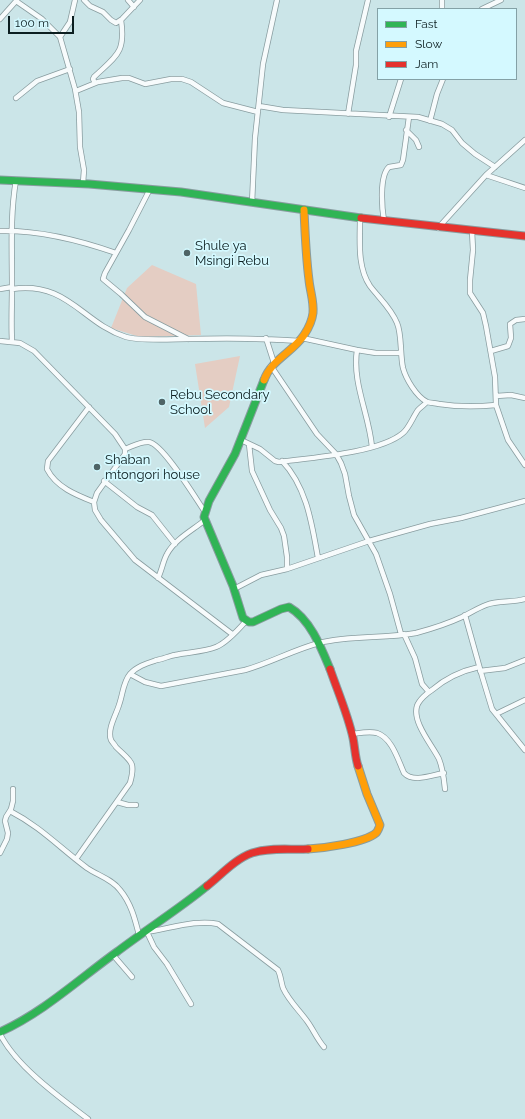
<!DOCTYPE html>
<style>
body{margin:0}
#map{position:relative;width:525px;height:1119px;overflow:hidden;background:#cbe5e8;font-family:Raleway,sans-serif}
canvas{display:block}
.legend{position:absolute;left:377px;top:8px;width:140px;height:72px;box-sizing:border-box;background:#d4f9ff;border:1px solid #84a1a6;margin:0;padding:5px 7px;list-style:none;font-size:12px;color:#0c1e20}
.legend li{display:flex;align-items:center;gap:8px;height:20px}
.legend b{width:20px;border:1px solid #84a1a6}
.scale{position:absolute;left:8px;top:16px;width:66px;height:18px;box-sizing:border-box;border:2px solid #0c1e20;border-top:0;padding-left:5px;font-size:12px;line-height:14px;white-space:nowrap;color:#0c1e20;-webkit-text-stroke:3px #d4f9ff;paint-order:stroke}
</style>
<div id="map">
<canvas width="525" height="1119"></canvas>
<ul class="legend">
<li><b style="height:5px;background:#30b455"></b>Fast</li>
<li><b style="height:5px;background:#ff9f0a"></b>Slow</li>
<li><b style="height:5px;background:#e5322d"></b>Jam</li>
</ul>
<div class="scale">100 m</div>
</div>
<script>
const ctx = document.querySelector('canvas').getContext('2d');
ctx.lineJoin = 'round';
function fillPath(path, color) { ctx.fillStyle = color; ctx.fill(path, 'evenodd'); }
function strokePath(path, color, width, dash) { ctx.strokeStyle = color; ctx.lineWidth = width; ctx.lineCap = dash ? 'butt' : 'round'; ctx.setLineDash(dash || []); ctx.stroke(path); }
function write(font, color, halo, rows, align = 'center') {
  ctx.font = font + ' Raleway,sans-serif'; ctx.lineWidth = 3.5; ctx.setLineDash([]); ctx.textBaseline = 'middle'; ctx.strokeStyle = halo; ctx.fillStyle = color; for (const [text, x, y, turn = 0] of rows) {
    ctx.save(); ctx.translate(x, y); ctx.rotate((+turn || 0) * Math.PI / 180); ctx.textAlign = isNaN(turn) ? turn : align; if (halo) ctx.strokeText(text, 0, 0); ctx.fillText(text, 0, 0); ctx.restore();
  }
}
fillPath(new Path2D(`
 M 152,265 L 196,284 L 201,335 L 140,337 L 111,328 L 127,288 Z
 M 240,356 L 229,407 L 205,428 L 195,364 Z`), '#e4cdc3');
const street = new Path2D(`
 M 84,0 L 90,6 L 103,12 L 111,20 L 116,23 L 122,19 L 140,0
 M 128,0 L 134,7
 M 16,1 L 42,19 L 60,37 L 75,89 L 79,112 L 80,147 L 84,170 L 83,183
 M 442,9 L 442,0
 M 482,9 L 501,0
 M 0,19 L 17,0
 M 60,37 L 70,22 L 75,0
 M 95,83 L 93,79 L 94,77 C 116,56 126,53 121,20
 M 76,91 L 98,82 L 122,78 L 129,78 L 145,84 L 171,79 L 182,79 L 191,82 L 223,103 L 258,112
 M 16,98 L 37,81 L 70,69
 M 259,106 L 283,110 L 418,117 L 442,124 L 452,130 L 462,143 L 475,154 L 495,167
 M 348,114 L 356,65 L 356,51 L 368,0
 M 389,117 L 401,79
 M 430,121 L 437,94 L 443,79
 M 406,130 L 416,140 L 419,147
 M 486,175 L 525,188
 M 150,189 L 129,230 L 105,273 L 103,279 L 121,294 L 145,317 L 188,339
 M 252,203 L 255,138 L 263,64 L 277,0
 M 360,218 C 360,240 357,267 370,286 C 379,298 391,308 397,323 C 402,334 400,355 403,368 C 406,379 416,396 427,402 C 430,403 435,403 439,404 C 458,407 476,407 496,405
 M 384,221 C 382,209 379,176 389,167 L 401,165 L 403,160 L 409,117
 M 438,228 L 486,175 L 525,140
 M 0,231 C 39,230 79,240 116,253
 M 472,231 L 473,250 L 470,280 L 470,293 L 483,313 L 486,326 L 495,377 L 496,405 L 508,440 L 525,465
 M 0,289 L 12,287
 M 12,289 C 68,281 82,323 126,337 C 139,341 173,339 187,339 C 225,338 262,338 300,341
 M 266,338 L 274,363
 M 302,338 L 357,350 L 376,353 L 401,353
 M 0,341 L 20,343 L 34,351 L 115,434 L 125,449 L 125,454 L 97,493 L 94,502 L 95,510 L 101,520 L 135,560 L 232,634
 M 12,341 C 11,323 12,304 12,286 C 12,251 10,215 16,180
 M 357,350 C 352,383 369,414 372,447
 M 491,351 L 508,346 L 511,338 L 510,324 L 516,320 L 525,319
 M 271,366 L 317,434 L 336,454 L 341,463 L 345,474 L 349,496 L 354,515 L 376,554 L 390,594 L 401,634
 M 496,396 L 511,395 L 525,398
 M 89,407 L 48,461 L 47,469 C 56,487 76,495 94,502
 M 241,440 L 260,449 L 275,461 L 279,462 C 309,458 380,453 403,433 C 409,428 413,417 418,410 C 421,407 424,405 427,402
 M 249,444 L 252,471 L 270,510 L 281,528 L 284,536 L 287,557 L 287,569
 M 125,449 C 133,446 141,441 149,442 C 163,444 196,499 205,512
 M 282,461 C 307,487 312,525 318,558
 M 104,481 L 137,507 L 152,515 L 175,544
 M 158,578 C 162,570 163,561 167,554 C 175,539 193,530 205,520
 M 234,589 L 261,575 L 287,569 L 369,541 L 430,524 L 461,518 L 525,501
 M 465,615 L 482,676 L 492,709 L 525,750
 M 404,634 L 415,658 L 422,684 L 429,692
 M 480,671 L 505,668 L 525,660
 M 130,674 L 145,682 L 161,686 L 245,670 C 270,663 293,650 319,643 C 351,635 384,639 416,633 C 431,629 447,624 462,617 C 470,613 478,608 486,605 C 499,600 512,603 525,599
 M 496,714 L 525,700
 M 352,734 C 360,733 369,731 377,733 C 392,738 398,760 404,773 C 413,783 432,775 444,773
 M 445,789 C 444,779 443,769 439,759 C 432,745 412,722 417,706 C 419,700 427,693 432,690 C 446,678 461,671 479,667
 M 117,802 L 128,805 L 136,805
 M 10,811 C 41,827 60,848 87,868 C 97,875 112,879 120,890 C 131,903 135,919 139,935
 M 0,853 L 7,839 L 8,833 L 5,821 L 6,817 L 11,809 L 13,801 L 13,789
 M 76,859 L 130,783 C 136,761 131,762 116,747 C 115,745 112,742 111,740 C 107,729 116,715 119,705 C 123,694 123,682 130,674 C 137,666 148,663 157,660 C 163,659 169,656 175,655 C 188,652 204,652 216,647 C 226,643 239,629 246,621
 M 146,932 C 169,929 196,919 218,924 L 278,970 C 281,976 281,982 283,988 C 289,1001 299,1010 307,1021 C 313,1029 317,1039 324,1047
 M 147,932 L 154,947 L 167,964 L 191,1004
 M 113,955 L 132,977
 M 0,1034 C 16,1066 59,1097 88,1119`);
const fast = new Path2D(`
 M 0,180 L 89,184 L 181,192 L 361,218
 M 264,380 L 235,454 L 209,501 L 204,517 L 233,586 L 243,618 L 249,622 L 253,622 L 281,609 L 289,607 C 310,619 321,647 330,669
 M 0,1032 C 44,1012 79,979 118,951 C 147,929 179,909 207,886`);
const slow = new Path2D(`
 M 264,380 C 271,360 293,352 304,335 C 308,329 312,321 313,313 C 314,301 310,291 309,280 C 306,257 305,233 304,210
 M 308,849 C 324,848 364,843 376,833 C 378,831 379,828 380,825 L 367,794 L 358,766`);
const jam = new Path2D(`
 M 361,218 L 525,236
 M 330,669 C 338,692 348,715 353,738 C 355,748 355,757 358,766
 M 207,886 C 221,875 235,859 252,853 C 270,847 290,850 308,849`);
strokePath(street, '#889c9f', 6);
strokePath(fast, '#889c9f', 9);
strokePath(slow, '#889c9f', 9);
strokePath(jam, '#889c9f', 9);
strokePath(street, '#f7fbfc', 4.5);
strokePath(fast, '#30b455', 7);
strokePath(slow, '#ff9f0a', 7);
strokePath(jam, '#e5322d', 7);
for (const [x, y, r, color] of [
 [187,253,4,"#4f6466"],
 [162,402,4,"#4f6466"],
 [97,467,4,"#4f6466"]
]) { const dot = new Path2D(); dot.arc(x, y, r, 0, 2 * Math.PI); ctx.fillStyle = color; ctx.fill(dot); strokePath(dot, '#d4f9ff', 1.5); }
write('13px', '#0c1e20', '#d4f9ff', [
 ["Shule ya",195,246],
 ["Msingi Rebu",195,261],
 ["Rebu Secondary",170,395],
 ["School",170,410],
 ["Shaban",105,460],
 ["mtongori house",105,475]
], 'left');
</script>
